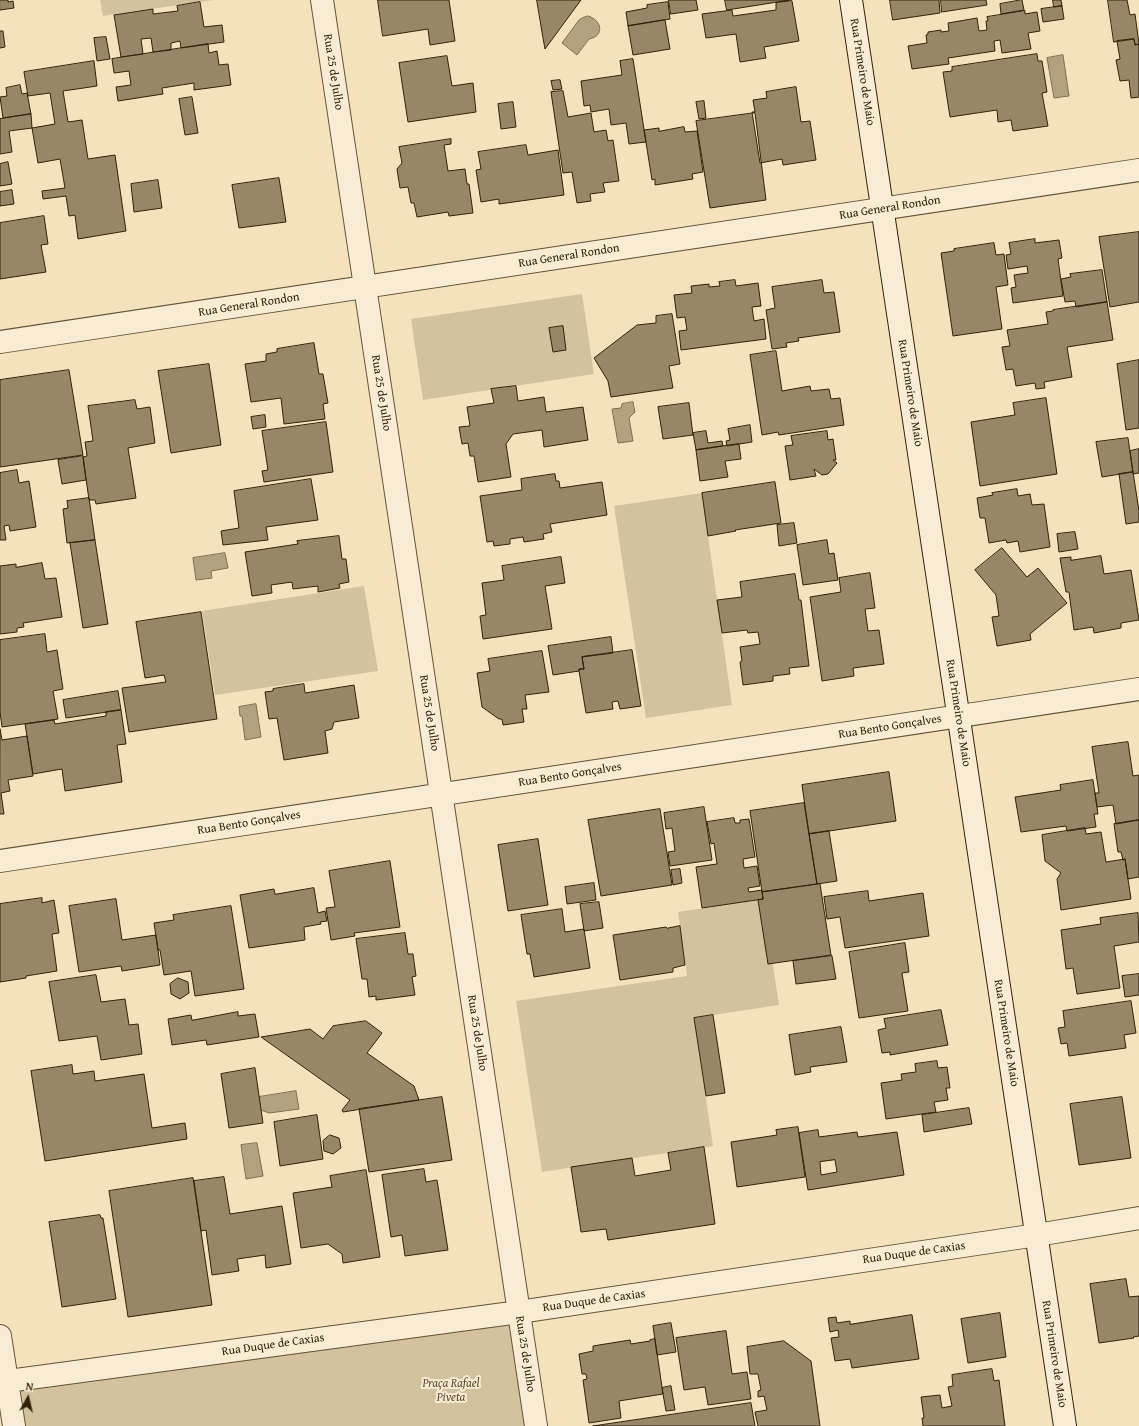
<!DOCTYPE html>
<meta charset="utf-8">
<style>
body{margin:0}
#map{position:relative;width:1139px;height:1426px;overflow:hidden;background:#f5e2bd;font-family:"Gentium Book Plus",serif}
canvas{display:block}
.north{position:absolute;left:8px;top:1378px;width:40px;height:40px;-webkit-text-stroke:3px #f8ecd4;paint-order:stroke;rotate:8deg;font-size:11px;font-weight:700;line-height:16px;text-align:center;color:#342208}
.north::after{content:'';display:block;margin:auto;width:14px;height:18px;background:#342208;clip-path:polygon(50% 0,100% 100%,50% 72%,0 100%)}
</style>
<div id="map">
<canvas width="1139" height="1426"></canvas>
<div class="north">N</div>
</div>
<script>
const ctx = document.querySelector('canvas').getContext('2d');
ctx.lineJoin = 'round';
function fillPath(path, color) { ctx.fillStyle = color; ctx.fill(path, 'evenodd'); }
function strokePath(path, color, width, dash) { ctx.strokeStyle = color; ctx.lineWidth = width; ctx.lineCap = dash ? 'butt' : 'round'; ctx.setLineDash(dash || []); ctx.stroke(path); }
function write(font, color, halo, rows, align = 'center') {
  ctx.font = font + ' "Gentium Book Plus",serif'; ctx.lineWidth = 4; ctx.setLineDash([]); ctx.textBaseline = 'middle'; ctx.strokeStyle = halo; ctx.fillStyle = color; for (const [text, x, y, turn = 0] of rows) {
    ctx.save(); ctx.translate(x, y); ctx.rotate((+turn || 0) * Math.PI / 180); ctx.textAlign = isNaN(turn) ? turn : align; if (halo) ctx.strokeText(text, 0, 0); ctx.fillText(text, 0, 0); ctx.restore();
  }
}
fillPath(new Path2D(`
 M 100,0 L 213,0 L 103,16 Z
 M 582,294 L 594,374 L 423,400 L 411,319 Z
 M 702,493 L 732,705 L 646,718 L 614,506 Z
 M 364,586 L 378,671 L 215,695 L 202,611 Z
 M 763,899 L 779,1005 L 694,1018 L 713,1146 L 542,1172 L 516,1001 L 687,976 L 678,912 Z
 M 519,1312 L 536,1426 L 14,1426 L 7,1381 Z`), '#d4c19e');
const water = new Path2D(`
 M 588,16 C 602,20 605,36 589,39 L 577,55 L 562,43 L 579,20 L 582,18 Z
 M 1063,55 L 1069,96 L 1054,98 L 1047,58 Z
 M 633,402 L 635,412 L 629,418 L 633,441 L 618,443 L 612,409 L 621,408 L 622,404 Z
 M 225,553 L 228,568 L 211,571 L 212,578 L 196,580 L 193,558 Z
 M 256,704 L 261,737 L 245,740 L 242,716 L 240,716 L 239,707 Z
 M 296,1091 L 299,1109 L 269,1113 L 261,1110 L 259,1097 Z
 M 257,1143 L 263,1176 L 246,1179 L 241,1145 Z`);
fillPath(water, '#b3a17f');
strokePath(water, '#806e4f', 1);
const building = new Path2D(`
 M 0,0 L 8,0 L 8,2 L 13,1 L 14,8 L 0,10 Z
 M 378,0 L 449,0 L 455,41 L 430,45 L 428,29 L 383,36 Z
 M 537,0 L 581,0 L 545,49 L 543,38 Z
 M 669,0 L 696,0 L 698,10 L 671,14 Z
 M 725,0 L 790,0 L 727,10 Z
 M 890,0 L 939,0 L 940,13 L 893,20 Z
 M 941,0 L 986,0 L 987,5 L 942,12 Z
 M 1022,0 L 1024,10 L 1001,14 L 1000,4 Z
 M 1053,0 L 1061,0 L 1062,6 L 1054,7 Z
 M 1108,0 L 1127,0 L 1130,15 L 1135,14 L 1139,44 L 1135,45 L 1134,39 L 1114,42 Z
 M 792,1 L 799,41 L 764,47 L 766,58 L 740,62 L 736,34 L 706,38 L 702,14 L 732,10 L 733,16 L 776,10 L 776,3 Z
 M 200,2 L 204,27 L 222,25 L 224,42 L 181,48 L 180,41 L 171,43 L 171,50 L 153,52 L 151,38 L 141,39 L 143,54 L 121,57 L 114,15 L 153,9 L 153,14 L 178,11 L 177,6 Z
 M 668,2 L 670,19 L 628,26 L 626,12 L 647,8 L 647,5 Z
 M 1062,6 L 1064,19 L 1043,22 L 1041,9 Z
 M 1025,11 L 1025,14 L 1037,12 L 1040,31 L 1028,33 L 1031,49 L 1002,53 L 1000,40 L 994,41 L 995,51 L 948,58 L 949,64 L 912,69 L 908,46 L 927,43 L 926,35 L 928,34 L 928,32 L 941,30 L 941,32 L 949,31 L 948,23 L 977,18 L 979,31 L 987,30 L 986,21 L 988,21 L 987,17 Z
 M 665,20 L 670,49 L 633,55 L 628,26 Z
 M 0,31 L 3,31 L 5,47 L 0,48 Z
 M 106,37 L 110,59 L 97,61 L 94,38 Z
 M 1134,39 L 1135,45 L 1139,44 L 1139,97 L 1131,98 L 1129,80 L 1120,81 L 1116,60 L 1120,59 L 1117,41 Z
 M 208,44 L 209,53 L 217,51 L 219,65 L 228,64 L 231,85 L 194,90 L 194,83 L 162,88 L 163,94 L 118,101 L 116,87 L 131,85 L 129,71 L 114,73 L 112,59 Z
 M 1037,54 L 1038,61 L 1042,61 L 1047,92 L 1042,93 L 1048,126 L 1013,131 L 1011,120 L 998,122 L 997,110 L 950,117 L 943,72 L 952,71 L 952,67 Z
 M 447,56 L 452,86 L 473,83 L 476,112 L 408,122 L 399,63 Z
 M 633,59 L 646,142 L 629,144 L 626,123 L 611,125 L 609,109 L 591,112 L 590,105 L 584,106 L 581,81 L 622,75 L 620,61 Z
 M 94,61 L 97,86 L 63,91 L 68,122 L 82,120 L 88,159 L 115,155 L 126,231 L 78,239 L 75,215 L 69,216 L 66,196 L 43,199 L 42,191 L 65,188 L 60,159 L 38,163 L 32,128 L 55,124 L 50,93 L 28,96 L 24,72 Z
 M 560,80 L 562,89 L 553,90 L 551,81 Z
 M 20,85 L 22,94 L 27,93 L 31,114 L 3,118 L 0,97 L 7,96 L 6,88 Z
 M 796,87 L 801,122 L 810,121 L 816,160 L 783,165 L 782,159 L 760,163 L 752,112 L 755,112 L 753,100 L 767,98 L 766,92 Z
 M 563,91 L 568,117 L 591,113 L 594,132 L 606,130 L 608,141 L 613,140 L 619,181 L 603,183 L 605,192 L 590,194 L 591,201 L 577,203 L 572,172 L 563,173 L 551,92 Z
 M 192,97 L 198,133 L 185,135 L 179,99 Z
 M 704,101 L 706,118 L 699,119 L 696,102 Z
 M 513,102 L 516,127 L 501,129 L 498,104 Z
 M 755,113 L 766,200 L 710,208 L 696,121 Z
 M 31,114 L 32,128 L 9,131 L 12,152 L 0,154 L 0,119 Z
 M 684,127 L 685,132 L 697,131 L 703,172 L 692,174 L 693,179 L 655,185 L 655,179 L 652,180 L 644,130 L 659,128 L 659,131 Z
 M 451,139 L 451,144 L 444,145 L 448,171 L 465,169 L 467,184 L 469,184 L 473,213 L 449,216 L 448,212 L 417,217 L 414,203 L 411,203 L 408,187 L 400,188 L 397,169 L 402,163 L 399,147 Z
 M 526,145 L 528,155 L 558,150 L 564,195 L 499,204 L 499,199 L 481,202 L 476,170 L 481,169 L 478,152 Z
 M 8,162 L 12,184 L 0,186 L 0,164 Z
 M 279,178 L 286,222 L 239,228 L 232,185 Z
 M 158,180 L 162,208 L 134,212 L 131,184 Z
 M 12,190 L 14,204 L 0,206 L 0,192 Z
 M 44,216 L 48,244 L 41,245 L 46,272 L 0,279 L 0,223 Z
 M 1139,232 L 1139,302 L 1110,307 L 1099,237 Z
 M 1035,239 L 1035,243 L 1059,240 L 1062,258 L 1058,259 L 1063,296 L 1013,303 L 1011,288 L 1016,287 L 1014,275 L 1028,273 L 1027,266 L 1008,269 L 1006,255 L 1011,254 L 1009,243 Z
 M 994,243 L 996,255 L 1004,254 L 1008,285 L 996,287 L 1002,329 L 953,336 L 941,253 L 954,251 L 954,249 Z
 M 1102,270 L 1107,302 L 1076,307 L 1075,301 L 1065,302 L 1061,279 L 1071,277 L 1070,274 Z
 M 735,280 L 736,286 L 758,283 L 761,306 L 752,307 L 754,321 L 764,319 L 766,339 L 681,350 L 679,331 L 687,330 L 685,317 L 677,318 L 674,295 L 692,293 L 691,286 L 709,284 L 709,287 L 720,286 L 719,282 Z
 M 822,280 L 824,293 L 834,292 L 840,332 L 798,338 L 799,341 L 786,343 L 787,347 L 772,349 L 766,310 L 775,308 L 772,287 Z
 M 1107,302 L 1113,340 L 1067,347 L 1072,377 L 1044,382 L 1045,388 L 1036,389 L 1035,383 L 1016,386 L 1013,369 L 1006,370 L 1002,347 L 1010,346 L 1007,330 L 1048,324 L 1046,312 L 1053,311 L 1053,310 Z
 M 672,314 L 680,364 L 669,366 L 673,388 L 611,397 L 608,381 L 594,358 L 637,325 L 656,323 L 656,316 Z
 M 563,326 L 566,350 L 553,352 L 549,328 Z
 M 314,343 L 319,374 L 323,374 L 328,403 L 323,404 L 325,419 L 284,424 L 281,398 L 251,402 L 245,364 L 266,361 L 266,354 L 277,352 L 277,349 Z
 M 776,351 L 782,391 L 810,386 L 811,391 L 829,389 L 831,399 L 840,398 L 844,425 L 779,435 L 778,432 L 762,435 L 750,355 Z
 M 1139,360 L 1139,428 L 1126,430 L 1117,364 Z
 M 209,364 L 221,445 L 171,453 L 158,371 Z
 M 69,370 L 83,455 L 0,467 L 0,380 Z
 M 516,386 L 518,401 L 544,397 L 546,412 L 583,407 L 588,440 L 544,447 L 542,430 L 513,434 L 506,444 L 511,477 L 478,482 L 474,456 L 470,456 L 468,443 L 462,444 L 459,427 L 470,426 L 467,407 L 494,403 L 491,389 Z
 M 1046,398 L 1057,474 L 980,486 L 971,422 L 1015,415 L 1013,403 Z
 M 135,400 L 137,409 L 150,407 L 155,443 L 128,448 L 136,498 L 96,504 L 95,500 L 89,500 L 83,457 L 87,456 L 85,442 L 93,441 L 88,406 Z
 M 689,403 L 693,435 L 663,439 L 658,407 Z
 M 265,415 L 266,427 L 253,429 L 251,417 Z
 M 326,422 L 333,472 L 264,482 L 262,471 L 268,470 L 262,431 Z
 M 750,425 L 752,442 L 727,446 L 726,441 L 730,440 L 728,429 Z
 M 706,431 L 708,443 L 722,441 L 723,446 L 696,450 L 693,433 Z
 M 827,431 L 828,440 L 833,439 L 836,460 L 833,460 L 837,463 L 828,474 L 822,475 L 814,469 L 816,476 L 790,480 L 785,446 L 793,445 L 791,436 Z
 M 1128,438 L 1133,472 L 1102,477 L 1096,442 Z
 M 739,444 L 741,459 L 725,461 L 728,477 L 700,481 L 696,450 Z
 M 1139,449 L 1139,473 L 1133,474 L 1130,451 Z
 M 83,456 L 86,480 L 62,484 L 58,460 Z
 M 17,470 L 19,483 L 29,481 L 36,527 L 10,531 L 9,525 L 4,526 L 6,540 L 0,540 L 0,473 Z
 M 1133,472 L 1139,511 L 1139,522 L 1126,524 L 1119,474 Z
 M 555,474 L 556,481 L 559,481 L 560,488 L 602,482 L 607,515 L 550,524 L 552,532 L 543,534 L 544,539 L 524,542 L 523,537 L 510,539 L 510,544 L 494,546 L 493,541 L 487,542 L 480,496 L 522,490 L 521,479 Z
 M 311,479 L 318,520 L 266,527 L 268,540 L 223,545 L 221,531 L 239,528 L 234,491 Z
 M 775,482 L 781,523 L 735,530 L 736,531 L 708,536 L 702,493 Z
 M 1017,489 L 1018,496 L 1030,494 L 1032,505 L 1044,504 L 1050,547 L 1020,552 L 1018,541 L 1007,543 L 1006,540 L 989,543 L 985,518 L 980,518 L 977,498 L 993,495 L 992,493 Z
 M 89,498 L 95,540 L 67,543 L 63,509 L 68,508 L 67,501 Z
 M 794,523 L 797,543 L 779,546 L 777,525 Z
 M 1075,532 L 1078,549 L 1059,552 L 1057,534 Z
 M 339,536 L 342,559 L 346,559 L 349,582 L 339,584 L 340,588 L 318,592 L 318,586 L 293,589 L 292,582 L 271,585 L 272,593 L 252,596 L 245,552 L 298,544 L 297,541 Z
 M 95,540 L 108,624 L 83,628 L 70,543 Z
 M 827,540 L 829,554 L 834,553 L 838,580 L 803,585 L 797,545 Z
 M 1002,548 L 1027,577 L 1038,568 L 1067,603 L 1030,634 L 1031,640 L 997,646 L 992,617 L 999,616 L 996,595 L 975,570 Z
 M 1101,556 L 1104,574 L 1131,570 L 1139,620 L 1121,623 L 1121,628 L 1094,633 L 1093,627 L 1074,630 L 1069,592 L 1066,592 L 1060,558 L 1071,557 L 1071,560 Z
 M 561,557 L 565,583 L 545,586 L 552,629 L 483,639 L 480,616 L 486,615 L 482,583 L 504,580 L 502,566 Z
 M 42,563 L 45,579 L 56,578 L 62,617 L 23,623 L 24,627 L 17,628 L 17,632 L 0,634 L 0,566 L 16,564 L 16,567 Z
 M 870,573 L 875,608 L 865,609 L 868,631 L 879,630 L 884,664 L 853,668 L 854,676 L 822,681 L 810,597 L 841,592 L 839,578 Z
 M 795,574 L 799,600 L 801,600 L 809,666 L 789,668 L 790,674 L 773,676 L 773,681 L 743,685 L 740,662 L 742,661 L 740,647 L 760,644 L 758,632 L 748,633 L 747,630 L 722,633 L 717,600 L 742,597 L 740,582 Z
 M 201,612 L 217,719 L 129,732 L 122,688 L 166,682 L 164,675 L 145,678 L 136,622 Z
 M 45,634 L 47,652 L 57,650 L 63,689 L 53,691 L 58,719 L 2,727 L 0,712 L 0,640 Z
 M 611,637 L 613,653 L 582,657 L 584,669 L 579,669 L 579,671 L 553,675 L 548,646 Z
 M 632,650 L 641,706 L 620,709 L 618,701 L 612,702 L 613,709 L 586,713 L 579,671 L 579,669 L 584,669 L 582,657 Z
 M 542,651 L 549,692 L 525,695 L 527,709 L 522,709 L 524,722 L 503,725 L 502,719 L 499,719 L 482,707 L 477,673 L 490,671 L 488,659 Z
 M 304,684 L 305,693 L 354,685 L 359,718 L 334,722 L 332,729 L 325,731 L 328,753 L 284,760 L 277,718 L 269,719 L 265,692 L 273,691 L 273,689 Z
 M 118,691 L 121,710 L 66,718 L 63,700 Z
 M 121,710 L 126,744 L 117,745 L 122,782 L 65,791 L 62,769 L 33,774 L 25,724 L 54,720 L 55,724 L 106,716 L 106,712 Z
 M 0,729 L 2,740 L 27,736 L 33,776 L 8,780 L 10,791 L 1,793 L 4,814 L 0,814 Z
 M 1128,742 L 1133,776 L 1139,775 L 1139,820 L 1116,824 L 1113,805 L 1097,807 L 1095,793 L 1099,793 L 1092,747 Z
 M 889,772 L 896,821 L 809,834 L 802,785 Z
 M 1093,780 L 1098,814 L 1094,814 L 1096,827 L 1067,831 L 1066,826 L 1021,832 L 1015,797 L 1061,790 L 1060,785 Z
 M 804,803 L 817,884 L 762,892 L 750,811 Z
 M 704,807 L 712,860 L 670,866 L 668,852 L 675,851 L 672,828 L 666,829 L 664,813 Z
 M 660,809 L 672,885 L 601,896 L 588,820 Z
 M 734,818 L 735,823 L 740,823 L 740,820 L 749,819 L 755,857 L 743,859 L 744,868 L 757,866 L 760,886 L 748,888 L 749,892 L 762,890 L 763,899 L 702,908 L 696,867 L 717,864 L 714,843 L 711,844 L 707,822 Z
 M 1139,820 L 1139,877 L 1128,879 L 1125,859 L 1123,860 L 1121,852 L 1118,852 L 1114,824 Z
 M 1085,828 L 1086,834 L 1101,832 L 1106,862 L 1125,859 L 1131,899 L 1061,910 L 1057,879 L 1061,873 L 1045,861 L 1042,835 Z
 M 829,831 L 837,881 L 817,884 L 809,834 Z
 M 538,839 L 548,905 L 508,911 L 498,845 Z
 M 390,861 L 400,927 L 354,933 L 355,936 L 331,940 L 326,908 L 335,907 L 329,871 Z
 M 680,869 L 682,883 L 673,885 L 671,870 Z
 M 594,883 L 596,900 L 567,904 L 565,887 Z
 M 820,884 L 831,955 L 768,964 L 758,900 L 763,899 L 762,892 Z
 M 314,888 L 318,913 L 325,911 L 327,921 L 320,922 L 321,924 L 304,927 L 305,940 L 249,948 L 240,895 L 274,889 L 275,894 Z
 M 868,891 L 869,901 L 923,893 L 929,936 L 845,948 L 840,917 L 827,919 L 824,897 Z
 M 42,898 L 42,903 L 54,900 L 59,933 L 52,934 L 57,971 L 26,976 L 26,978 L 0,982 L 0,904 Z
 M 116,899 L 122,940 L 156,935 L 160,965 L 122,971 L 121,966 L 79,972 L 69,906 Z
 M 599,902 L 603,928 L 584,931 L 580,904 Z
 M 231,906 L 244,989 L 195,996 L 191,971 L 164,975 L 160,950 L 158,950 L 154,923 L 174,920 L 173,915 Z
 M 562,909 L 565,932 L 584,929 L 590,968 L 534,977 L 530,954 L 527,954 L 521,915 Z
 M 1138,913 L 1139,942 L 1114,946 L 1120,988 L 1077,994 L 1073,968 L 1066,969 L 1061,930 L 1101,924 L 1100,918 Z
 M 680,926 L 685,965 L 673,968 L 673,972 L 620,980 L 613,935 L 666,927 L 667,928 Z
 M 405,933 L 408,954 L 413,954 L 416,976 L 412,977 L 415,995 L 376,1000 L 376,996 L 369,997 L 367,979 L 362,979 L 356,939 Z
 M 905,943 L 909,972 L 902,973 L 908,1011 L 859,1018 L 849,952 Z
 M 832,956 L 836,979 L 796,984 L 793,961 Z
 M 1139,974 L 1139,995 L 1125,997 L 1122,976 Z
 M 96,975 L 101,1002 L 125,999 L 129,1025 L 138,1024 L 142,1054 L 101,1060 L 97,1036 L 59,1041 L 49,982 Z
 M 178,978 L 188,982 L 189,993 L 180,999 L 171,994 L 170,984 Z
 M 1131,1001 L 1136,1033 L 1124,1035 L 1126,1048 L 1069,1056 L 1067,1043 L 1061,1044 L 1058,1028 L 1065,1027 L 1063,1011 Z
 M 941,1010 L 948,1045 L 890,1055 L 890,1052 L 882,1053 L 878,1030 L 886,1028 L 884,1019 Z
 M 238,1012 L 238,1016 L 255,1014 L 259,1037 L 207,1045 L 206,1040 L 172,1045 L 168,1019 L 191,1015 L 192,1020 Z
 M 713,1015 L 725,1093 L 706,1096 L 694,1018 Z
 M 366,1021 L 382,1033 L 367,1053 L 414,1086 L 419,1100 L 343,1112 L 342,1110 L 350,1100 L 261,1037 L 310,1029 L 323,1039 L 333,1026 Z
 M 841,1027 L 847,1062 L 810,1067 L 811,1072 L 795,1075 L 789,1035 Z
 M 937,1061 L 938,1068 L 947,1067 L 950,1088 L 946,1088 L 948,1100 L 934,1102 L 936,1112 L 886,1119 L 881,1083 L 902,1080 L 901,1074 L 916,1072 L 915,1064 Z
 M 72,1065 L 73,1074 L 94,1071 L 95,1081 L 144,1074 L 152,1128 L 185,1123 L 187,1139 L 45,1161 L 31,1071 Z
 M 255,1068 L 263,1123 L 229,1128 L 221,1074 Z
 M 442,1097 L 452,1160 L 369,1172 L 359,1109 Z
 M 1122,1097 L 1131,1158 L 1079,1165 L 1070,1104 Z
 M 969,1108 L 972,1124 L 924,1132 L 922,1115 Z
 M 317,1115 L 323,1159 L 280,1166 L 274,1122 Z
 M 798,1127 L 805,1177 L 737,1187 L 731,1142 L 777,1135 L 776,1130 Z
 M 818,1130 L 819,1137 L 857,1132 L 858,1137 L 897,1132 L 904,1175 L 808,1190 L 799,1133 ZM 835,1160 L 837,1172 L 821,1175 L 820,1162 Z
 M 330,1135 L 339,1138 L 341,1148 L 333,1154 L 324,1151 L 323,1141 Z
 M 704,1147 L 715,1224 L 608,1240 L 606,1229 L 581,1232 L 571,1167 L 632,1158 L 635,1176 L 671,1170 L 668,1153 Z
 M 424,1169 L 426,1182 L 437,1180 L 448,1250 L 405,1256 L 402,1235 L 391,1237 L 382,1175 Z
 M 366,1170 L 380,1257 L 343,1263 L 342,1254 L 328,1244 L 301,1248 L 293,1193 L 332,1187 L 330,1176 Z
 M 224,1177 L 230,1214 L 282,1206 L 291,1264 L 266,1268 L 265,1255 L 237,1259 L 239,1271 L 212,1275 L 206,1230 L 201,1231 L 194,1181 Z
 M 193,1178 L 212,1305 L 128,1317 L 109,1191 Z
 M 100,1215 L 101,1218 L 103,1218 L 116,1299 L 62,1307 L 49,1222 Z
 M 1126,1279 L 1129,1297 L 1139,1296 L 1139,1336 L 1133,1337 L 1134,1338 L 1099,1343 L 1090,1284 Z
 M 1000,1313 L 1006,1357 L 968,1363 L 961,1319 Z
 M 912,1315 L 919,1359 L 852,1368 L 850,1359 L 835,1361 L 831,1338 L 839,1337 L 838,1330 L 830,1332 L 828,1318 L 836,1317 L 837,1323 L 850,1321 L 850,1324 Z
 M 671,1323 L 676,1352 L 657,1355 L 653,1326 Z
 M 726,1331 L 732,1374 L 747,1372 L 751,1399 L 708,1405 L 705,1387 L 684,1390 L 676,1338 Z
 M 655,1339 L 663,1394 L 619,1401 L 621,1418 L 589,1423 L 583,1380 L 587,1379 L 586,1374 L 582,1374 L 579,1354 L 593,1351 L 593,1346 L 630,1340 L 631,1344 L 650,1341 L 650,1340 Z
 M 784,1341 L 811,1361 L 820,1426 L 758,1426 L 755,1412 L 767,1410 L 764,1396 L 758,1397 L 758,1391 L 761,1390 L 758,1374 L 750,1374 L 747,1347 Z
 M 992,1369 L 994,1381 L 999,1380 L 1005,1426 L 923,1426 L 922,1418 L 924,1418 L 921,1397 L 940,1395 L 942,1408 L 952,1406 L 948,1387 L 953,1386 L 952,1375 Z
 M 671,1386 L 675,1410 L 666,1411 L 662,1388 Z
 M 751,1403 L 755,1426 L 593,1426 Z`);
fillPath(building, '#988666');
strokePath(building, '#342208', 1);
const street = new Path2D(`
 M 322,0 L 536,1426
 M 0,342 L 1139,170
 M 0,861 L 1139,689
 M 0,1336 L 14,1426
 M 0,1382 L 519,1312 L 1037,1235 L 1139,1218`);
const secondary = new Path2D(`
 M 851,0 L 1065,1426`);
strokePath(street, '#645235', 24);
strokePath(secondary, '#342208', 24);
strokePath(street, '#f8ecd4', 22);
strokePath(secondary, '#f8ecd4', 22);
write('12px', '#342208', '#f8ecd4', [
 ["Rua 25 de Julho",333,72,81],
 ["Rua Primeiro de Maio",862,72,81],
 ["Rua General Rondon",890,208,-9],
 ["Rua General Rondon",569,256,-9],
 ["Rua General Rondon",249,305,-9],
 ["Rua 25 de Julho",381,393,81],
 ["Rua Primeiro de Maio",910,393,81],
 ["Rua 25 de Julho",429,713,81],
 ["Rua Primeiro de Maio",958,713,81],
 ["Rua Bento Gonçalves",890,727,-9],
 ["Rua Bento Gonçalves",570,775,-9],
 ["Rua Bento Gonçalves",249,823,-9],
 ["Rua 25 de Julho",477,1033,81],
 ["Rua Primeiro de Maio",1006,1033,81],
 ["Rua Duque de Caxias",914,1253,-8],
 ["Rua Duque de Caxias",594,1301,-8],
 ["Rua Duque de Caxias",273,1345,-8],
 ["Rua 25 de Julho",525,1354,81],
 ["Rua Primeiro de Maio",1054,1354,81]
]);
write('italic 12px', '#5c4a2e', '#f8ecd4', [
 ["Praça Rafael",451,1384],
 ["Piveta",451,1398]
]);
</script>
